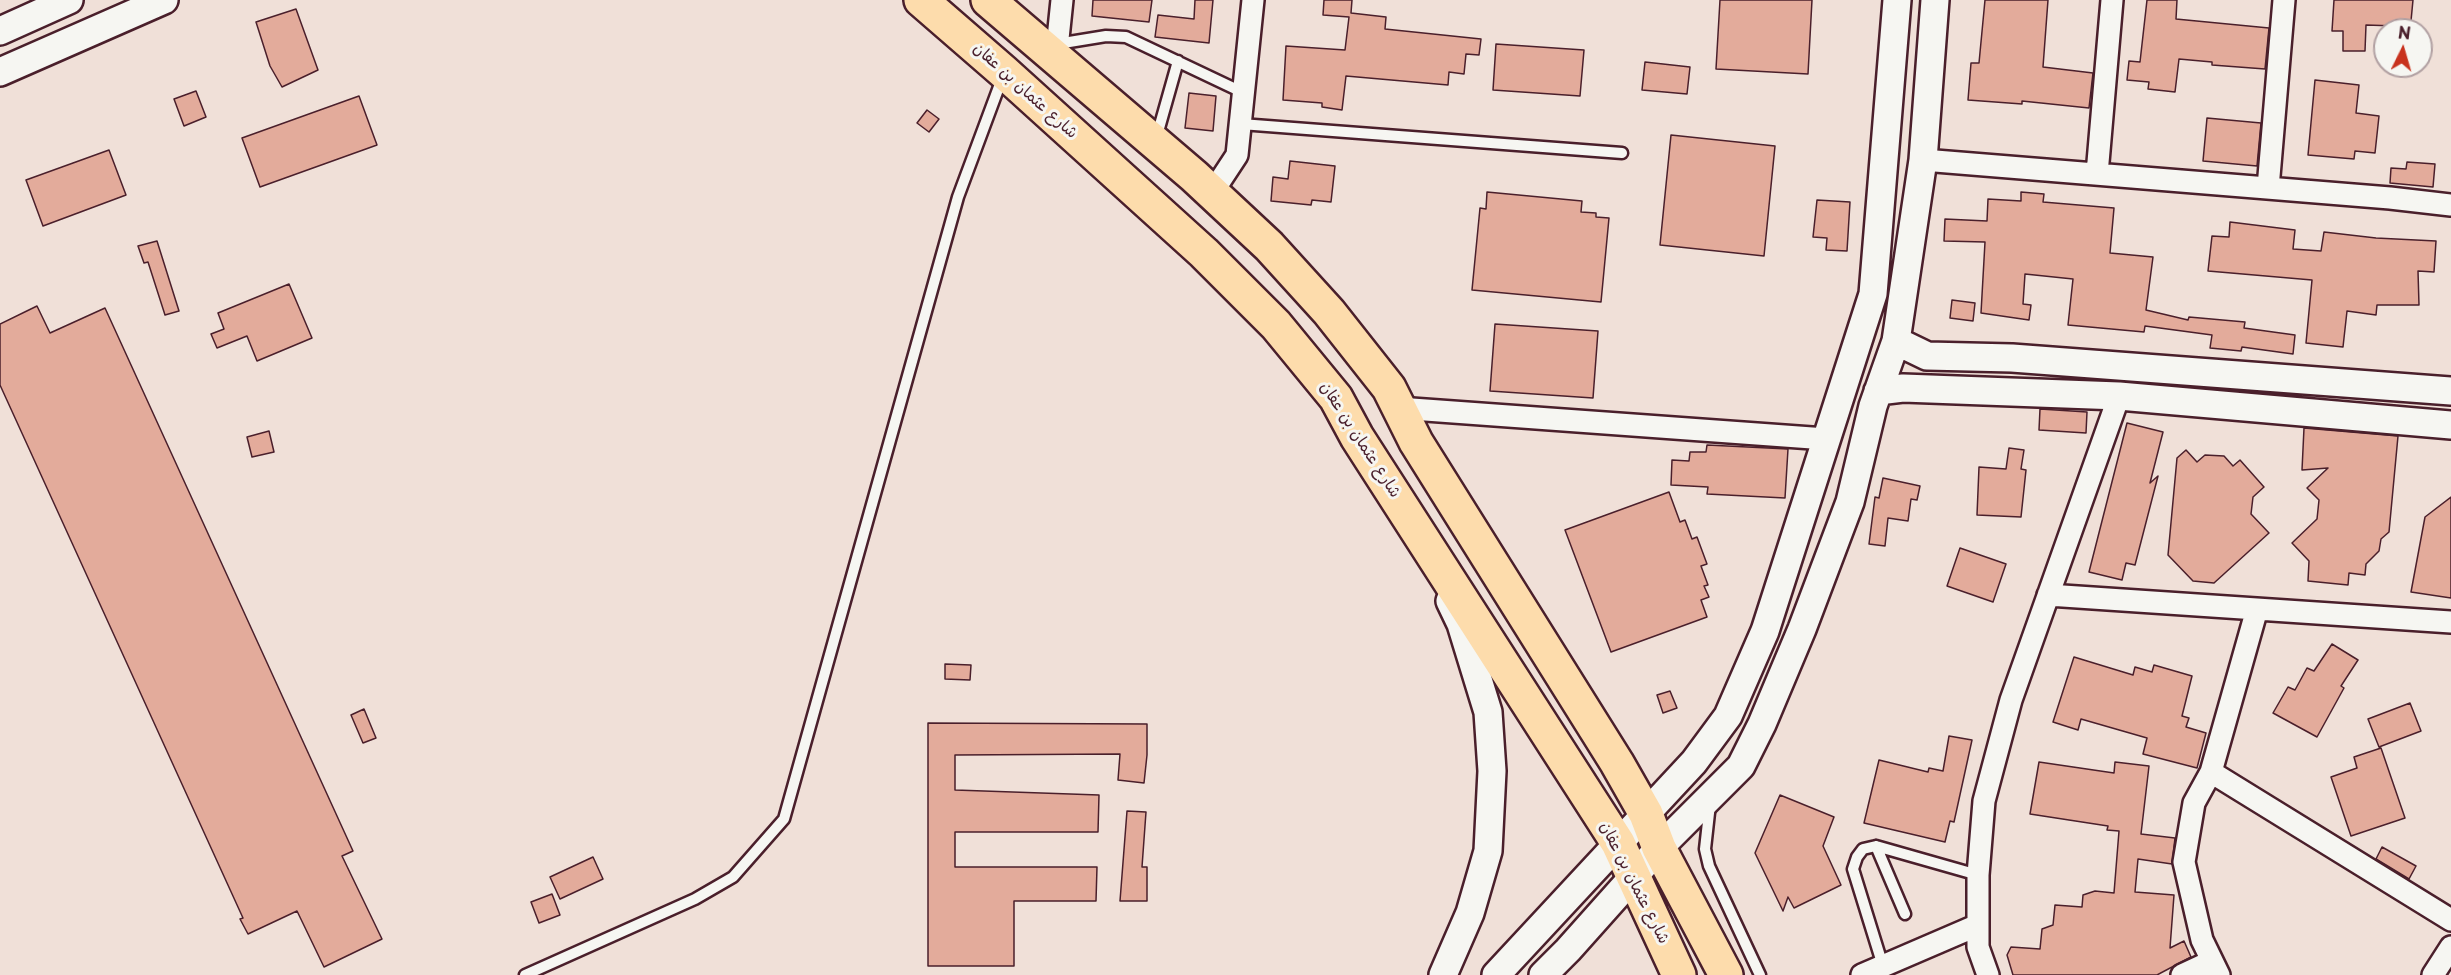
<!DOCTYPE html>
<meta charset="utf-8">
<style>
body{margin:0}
#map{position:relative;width:2451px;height:975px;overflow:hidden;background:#f0e0d8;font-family:"Playpen Sans",sans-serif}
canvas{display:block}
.north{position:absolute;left:2373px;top:18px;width:60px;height:60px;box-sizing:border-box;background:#f6f6f2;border:2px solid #b1a0a2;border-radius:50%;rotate:5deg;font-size:16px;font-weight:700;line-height:24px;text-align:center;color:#4a1f2b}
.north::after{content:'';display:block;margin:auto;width:21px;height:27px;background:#c8321e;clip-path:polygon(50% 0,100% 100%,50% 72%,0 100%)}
</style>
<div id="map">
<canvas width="2451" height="975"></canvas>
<div class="north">N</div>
</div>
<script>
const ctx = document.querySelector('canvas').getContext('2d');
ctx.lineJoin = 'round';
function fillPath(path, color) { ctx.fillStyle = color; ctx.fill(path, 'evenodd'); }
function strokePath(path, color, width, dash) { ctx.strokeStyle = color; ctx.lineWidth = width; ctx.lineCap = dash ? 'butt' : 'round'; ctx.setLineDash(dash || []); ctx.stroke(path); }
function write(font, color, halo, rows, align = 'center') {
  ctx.font = font + ' "Playpen Sans","Playpen Sans Arabic",sans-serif'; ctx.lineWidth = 6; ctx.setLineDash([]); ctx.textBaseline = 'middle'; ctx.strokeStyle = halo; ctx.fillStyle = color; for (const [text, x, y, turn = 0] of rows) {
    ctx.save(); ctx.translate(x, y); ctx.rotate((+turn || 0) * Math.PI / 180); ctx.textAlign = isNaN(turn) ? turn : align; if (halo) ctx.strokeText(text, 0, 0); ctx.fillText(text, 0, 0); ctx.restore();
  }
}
const building = new Path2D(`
 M 1093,0 L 1152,0 L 1149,22 L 1092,16 Z
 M 1195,0 L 1213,0 L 1209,43 L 1155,37 L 1158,15 L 1194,19 Z
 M 1324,0 L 1352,0 L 1351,13 L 1386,17 L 1385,29 L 1481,39 L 1479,55 L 1466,54 L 1464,74 L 1449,72 L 1448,85 L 1346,76 L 1342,110 L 1322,107 L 1322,103 L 1283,100 L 1286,46 L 1345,50 L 1349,17 L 1323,15 Z
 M 1720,0 L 1812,0 L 1808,74 L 1716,69 Z
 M 1985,0 L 2048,0 L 2043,67 L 2093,73 L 2089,108 L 2022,101 L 2022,104 L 1968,100 L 1971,63 L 1979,63 Z
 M 2147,0 L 2177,0 L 2176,19 L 2269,28 L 2265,69 L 2212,65 L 2212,62 L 2179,59 L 2175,92 L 2148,89 L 2149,82 L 2127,80 L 2129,61 L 2140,62 Z
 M 2334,0 L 2413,0 L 2411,21 L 2396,20 L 2396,26 L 2366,25 L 2365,51 L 2343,51 L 2343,31 L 2332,31 Z
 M 296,9 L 318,70 L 282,87 L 270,66 L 256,22 Z
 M 1496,44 L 1584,50 L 1580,96 L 1493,90 Z
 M 1645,62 L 1690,67 L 1687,94 L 1642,90 Z
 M 2315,80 L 2359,85 L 2356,113 L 2379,116 L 2375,153 L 2355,151 L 2354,159 L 2308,155 Z
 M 196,91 L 206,117 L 184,126 L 174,99 Z
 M 1189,93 L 1216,96 L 1213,131 L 1185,128 Z
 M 359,96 L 377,145 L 260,187 L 242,138 Z
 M 927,110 L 939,119 L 929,132 L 917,123 Z
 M 2207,118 L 2261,123 L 2257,166 L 2203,161 Z
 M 1671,135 L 1775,146 L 1764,256 L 1660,245 Z
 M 109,150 L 126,195 L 43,226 L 26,180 Z
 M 1290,161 L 1335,166 L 1331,202 L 1312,200 L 1311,205 L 1271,201 L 1273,177 L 1288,179 Z
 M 2407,162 L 2435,164 L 2433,187 L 2390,183 L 2391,168 L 2406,169 Z
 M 1487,192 L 1582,201 L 1581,212 L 1596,213 L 1596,217 L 1609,218 L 1601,302 L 1472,290 L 1480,208 L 1486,209 Z
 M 2021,192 L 2044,194 L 2043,202 L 2114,208 L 2110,253 L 2153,257 L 2146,310 L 2188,320 L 2189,317 L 2245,322 L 2244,328 L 2295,335 L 2293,354 L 2242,347 L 2241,351 L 2210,348 L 2212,335 L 2145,326 L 2144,332 L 2068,325 L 2073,279 L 2025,274 L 2023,304 L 2031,305 L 2029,320 L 1981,313 L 1985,242 L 1944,241 L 1945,219 L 1987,221 L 1988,199 L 2021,201 Z
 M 1817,200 L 1850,202 L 1847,251 L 1826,250 L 1827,238 L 1813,237 Z
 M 2230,222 L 2295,230 L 2293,249 L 2321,251 L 2324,232 L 2376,238 L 2436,241 L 2434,272 L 2418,271 L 2419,305 L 2377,305 L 2376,315 L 2347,311 L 2343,347 L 2306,343 L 2312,280 L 2208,271 L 2212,236 L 2229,237 Z
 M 157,241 L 179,311 L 165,315 L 148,262 L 144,263 L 138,246 Z
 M 289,284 L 312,338 L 257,361 L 247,336 L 217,348 L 211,334 L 224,329 L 218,313 Z
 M 1952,300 L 1975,303 L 1973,321 L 1950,318 Z
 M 37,306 L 50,333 L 105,308 L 353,851 L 342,856 L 382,939 L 324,967 L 297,911 L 248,934 L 240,919 L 243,918 L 0,385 L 0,324 Z
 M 1495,324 L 1598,331 L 1593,398 L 1490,391 Z
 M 2040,409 L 2087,412 L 2086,433 L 2039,430 Z
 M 2127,423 L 2163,432 L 2150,483 L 2158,476 L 2135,565 L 2126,563 L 2122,580 L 2089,572 Z
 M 2304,428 L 2398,436 L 2389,532 L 2381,539 L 2379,551 L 2366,564 L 2365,575 L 2349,573 L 2348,585 L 2308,581 L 2309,561 L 2292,543 L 2317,519 L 2319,500 L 2307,488 L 2328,468 L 2302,470 Z
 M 269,431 L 274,452 L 252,457 L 247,437 Z
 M 1707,445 L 1788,449 L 1785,498 L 1707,494 L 1708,487 L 1671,485 L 1672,460 L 1689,461 L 1690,452 L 1706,452 Z
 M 2009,448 L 2024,450 L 2021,469 L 2026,470 L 2021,517 L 1977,515 L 1979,467 L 2006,469 Z
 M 2186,450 L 2197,462 L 2205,455 L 2224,456 L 2233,466 L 2240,460 L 2264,487 L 2253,497 L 2251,514 L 2269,533 L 2214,583 L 2193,581 L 2168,555 L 2177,458 Z
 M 1883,478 L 1920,486 L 1917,500 L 1911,499 L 1908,521 L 1888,518 L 1885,546 L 1869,544 L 1875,497 L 1879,498 Z
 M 1669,492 L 1680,522 L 1685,520 L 1692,539 L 1697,537 L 1707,564 L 1701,566 L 1708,585 L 1704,586 L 1709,597 L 1701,600 L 1707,617 L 1611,652 L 1565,530 Z
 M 2451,497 L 2451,598 L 2411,592 L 2425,517 Z
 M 1960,548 L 2006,564 L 1993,602 L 1947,586 Z
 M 2332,644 L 2358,660 L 2341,686 L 2344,688 L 2317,737 L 2273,713 L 2288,687 L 2295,690 L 2307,668 L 2314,671 Z
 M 2074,657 L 2133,675 L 2135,667 L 2152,672 L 2154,665 L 2192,676 L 2182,716 L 2189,718 L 2186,727 L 2206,733 L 2197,768 L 2143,754 L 2147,738 L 2081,719 L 2078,730 L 2053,722 Z
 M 945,664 L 971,665 L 970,680 L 945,679 Z
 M 1670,691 L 1677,708 L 1663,713 L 1657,695 Z
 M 2410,703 L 2421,731 L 2379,747 L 2368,719 Z
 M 364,709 L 376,738 L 363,743 L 351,715 Z
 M 928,723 L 1147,724 L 1147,755 L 1144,783 L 1118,780 L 1120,754 L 955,755 L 955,790 L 1099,795 L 1098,832 L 955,832 L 955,867 L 1097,867 L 1096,901 L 1014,901 L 1014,966 L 928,966 Z
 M 1949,736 L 1972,740 L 1954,822 L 1950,821 L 1945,842 L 1864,823 L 1879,760 L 1928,772 L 1929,768 L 1943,771 Z
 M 2381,748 L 2405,818 L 2351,836 L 2331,777 L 2357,768 L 2354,757 Z
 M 2039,762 L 2114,773 L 2115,762 L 2149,766 L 2141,834 L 2175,838 L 2172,864 L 2138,859 L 2135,892 L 2174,895 L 2170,948 L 2184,941 L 2191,957 L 2157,975 L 2013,975 L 2007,955 L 2011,947 L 2040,949 L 2042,929 L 2053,925 L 2055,905 L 2082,907 L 2083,895 L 2095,891 L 2114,893 L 2119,831 L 2107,830 L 2108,826 L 2030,814 Z
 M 1780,795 L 1834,817 L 1823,846 L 1841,885 L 1794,908 L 1788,897 L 1783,911 L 1755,853 Z
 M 1127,811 L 1146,812 L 1142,867 L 1147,867 L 1147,901 L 1120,901 Z
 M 2382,847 L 2416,866 L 2409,879 L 2376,859 Z
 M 593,857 L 603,879 L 560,899 L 550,877 Z
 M 552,894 L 560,915 L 539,923 L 531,902 Z`);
fillPath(building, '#e3ab9b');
strokePath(building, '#4a1f2b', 1.5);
const service = new Path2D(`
 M 1057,44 L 1106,36 L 1126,37 L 1244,93
 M 1241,124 L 1622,153
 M 1156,139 L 1178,61
 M 1710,804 L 1705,849 L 1709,866 L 1760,975
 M 1876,846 L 1905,914
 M 1883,966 L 1853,869 L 1857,857 L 1863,849 L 1876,846 L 1978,875
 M 525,975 L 695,899 L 733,877 L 784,819 L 958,197 L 1003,76`);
const minor = new Path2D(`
 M 1056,58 L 1062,0
 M 1923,160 L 2390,198 L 2451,205
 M 2097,174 L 2112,0
 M 2268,188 L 2284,0
 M 1212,193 L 1237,155 L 1253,0
 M 1398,408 L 1826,439
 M 2048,595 L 2451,622
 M 2211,772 L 2451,920
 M 1862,975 L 1978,925
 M 1988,975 L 1978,947 L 1978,875 L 1984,801 L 2011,700 L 2119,396
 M 2182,975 L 2212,961
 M 2219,975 L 2202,940 L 2184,862 L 2194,803 L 2211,772 L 2257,609
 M 2433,975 L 2451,947`);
const tertiary = new Path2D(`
 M 0,31 L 69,0
 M 0,72 L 164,0
 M 1896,341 L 1927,356 L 2012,358 L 2451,391
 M 1878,391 L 1903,388 L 2119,396 L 2451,425
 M 1443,975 L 1470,913 L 1488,851 L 1492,771 L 1488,712 L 1461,624 L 1450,601
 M 1496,975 L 1694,762 L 1728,716 L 1765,631 L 1873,294 L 1897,0
 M 1543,975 L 1568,950 L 1659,848 L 1741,766 L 1762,724 L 1802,629 L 1850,502 L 1873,406 L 1896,341 L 1923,160 L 1935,0`);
const primary = new Path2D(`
 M 921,0 L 1004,72 L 1204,253 L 1276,325 L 1336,398 L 1357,437 L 1618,843 L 1679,975
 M 988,0 L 1194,176 L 1269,246 L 1329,312 L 1389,388 L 1416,442 L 1617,763 L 1646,814 L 1659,848 L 1726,975`);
strokePath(service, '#4a1f2b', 15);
strokePath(minor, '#4a1f2b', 26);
strokePath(tertiary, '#4a1f2b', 32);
strokePath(primary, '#4a1f2b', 38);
strokePath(service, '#f6f6f2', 10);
strokePath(minor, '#f6f6f2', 21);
strokePath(tertiary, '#f6f6f2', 27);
strokePath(primary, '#fddcac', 33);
write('16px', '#4a1f2b', '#f6f6f2', [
 ["شارع عثمان بن عفان",1025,91,42],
 ["شارع عثمان بن عفان",1360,440,57],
 ["شارع عثمان بن عفان",1634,883,63]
]);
</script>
